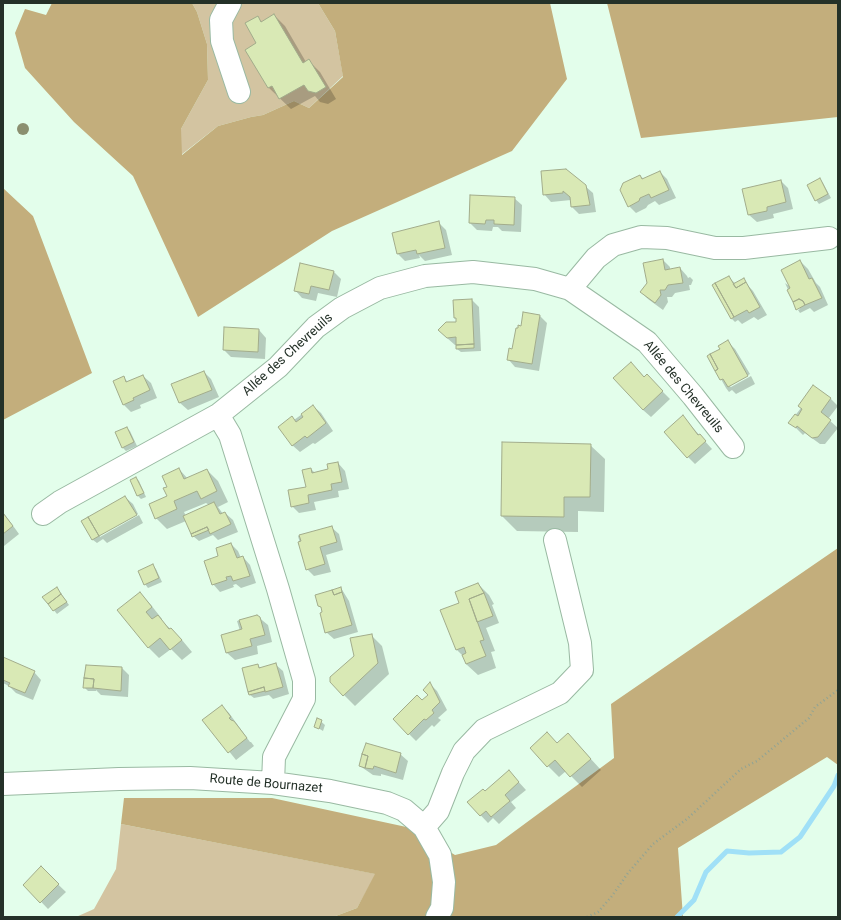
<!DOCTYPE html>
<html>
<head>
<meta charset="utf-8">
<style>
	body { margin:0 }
	#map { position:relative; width:841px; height:920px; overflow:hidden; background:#e3feeb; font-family:Roboto,sans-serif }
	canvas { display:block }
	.frame { position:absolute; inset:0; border:4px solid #243128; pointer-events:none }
</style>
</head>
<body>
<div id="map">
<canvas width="841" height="920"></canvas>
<div class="frame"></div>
</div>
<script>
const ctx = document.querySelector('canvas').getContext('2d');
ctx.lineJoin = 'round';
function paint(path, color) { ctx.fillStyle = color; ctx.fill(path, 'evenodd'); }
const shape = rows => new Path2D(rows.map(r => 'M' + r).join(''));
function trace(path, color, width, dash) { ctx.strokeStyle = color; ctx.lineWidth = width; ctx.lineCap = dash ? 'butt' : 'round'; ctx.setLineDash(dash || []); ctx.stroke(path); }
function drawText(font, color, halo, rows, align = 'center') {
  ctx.font = font + ' Roboto,sans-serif'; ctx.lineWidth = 3.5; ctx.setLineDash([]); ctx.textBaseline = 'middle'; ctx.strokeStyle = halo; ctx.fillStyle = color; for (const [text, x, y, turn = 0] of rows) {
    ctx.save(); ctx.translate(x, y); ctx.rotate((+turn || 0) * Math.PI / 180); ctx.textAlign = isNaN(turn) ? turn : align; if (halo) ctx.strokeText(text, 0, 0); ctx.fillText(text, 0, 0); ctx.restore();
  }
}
paint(shape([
	[192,3,318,3,335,31,343,76,309,108,294,101,263,115,251,117,218,126,181,155,181,129,208,80,207,44,197,12],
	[121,824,376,874,357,908,333,917,76,917,94,909,116,869]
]), '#d3c4a1');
paint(shape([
	[52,3,192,3,197,12,207,44,208,80,181,129,182,155,218,126,251,117,263,115,294,101,309,108,343,77,335,31,318,3,550,3,567,79,512,151,332,231,198,317,133,176,74,122,25,68,15,33,25,9,46,15],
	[607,3,838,3,838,117,641,138],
	[3,188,33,216,92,373,3,420],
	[838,548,838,765,827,757,678,848,683,917,333,917,357,908,375,874,121,824,124,798,272,798,411,828,455,855,496,845,614,758,611,704]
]), '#c3ae7c');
paint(shape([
	[274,15,285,26,306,62,309,61,320,72,336,99,328,104,320,102,315,96,291,109,269,88,246,50,257,43,258,18,262,22],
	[660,172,667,179,676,198,659,205,655,201,648,205,646,208,636,213,629,206,640,176,644,179],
	[820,179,823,183,831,198,819,204,816,200],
	[781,181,788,188,793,209,773,214,774,218,757,222,749,215],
	[585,186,593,193,596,212,579,214,572,207,571,200,551,202,544,194],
	[514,198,522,205,521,232,502,231,498,227,493,227,492,231,477,230,470,223],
	[439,223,446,230,452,255,425,261,419,255,420,258,405,261,398,254],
	[663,260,670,267,670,270,680,268,687,276,688,278,690,277,693,280,691,285,689,285,690,290,675,293,672,297,667,297,668,302,663,310,648,299,641,292],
	[800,261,808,269,816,283,820,287,828,305,814,312,810,308,800,313,798,310,800,309,799,307,797,309,785,283,789,286],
	[333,271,341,279,337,297,318,293,316,301,302,298,295,290],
	[728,277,736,284,743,280,753,291,767,315,758,320,754,317,742,324,738,320,735,322,731,318],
	[472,300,479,307,481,351,461,352,457,349,457,345,455,345,447,338,457,322,457,320,455,317],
	[524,313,540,316,547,323,539,371,515,367,508,359,513,350,522,327],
	[225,328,259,330,266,338,265,359,231,357,224,350],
	[728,342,735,349,750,374,729,386,731,387,751,376,755,384,736,394,732,390,729,392,726,388,708,356,721,349],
	[638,370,645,378,654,383,670,399,651,417,643,410],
	[204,372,211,379,219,397,188,410,180,403,173,385],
	[143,376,151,383,157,398,140,405,141,408,131,412,124,405,114,382,124,378,128,382],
	[814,386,831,399,838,406,828,419,838,428,825,444,820,444,805,433,803,435,790,422,801,408],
	[313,406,321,413,333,431,315,444,313,443,300,452,292,445,294,420],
	[683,417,712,449,695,464,688,457],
	[127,428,130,431,137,446,126,451,123,448],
	[590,445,605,459,604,512,578,511,578,532,517,531,502,516],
	[338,463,345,471,349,489,338,491,339,497,314,502,316,510,299,513,292,506,307,487,311,469,315,473,329,470],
	[179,469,188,479,207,470,218,481,228,502,218,507,223,514,225,513,233,520,238,532,218,540,213,535,199,541,193,536,186,521,167,529,156,518,168,496,168,487],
	[206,503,209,505,186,516,184,512],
	[136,478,139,481,146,497,141,499,138,496,131,480],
	[125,497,133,504,138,514,100,534,100,537,139,515,143,523,107,543,103,539,97,543,93,540,83,521],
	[3,512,19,534,4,546,3,546],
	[331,527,339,534,343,550,326,555,331,572,314,576,307,569,298,536],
	[231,544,238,551,241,558,243,557,250,565,256,583,241,588,236,584,233,585,234,587,220,592,213,584],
	[152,565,156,569,162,582,148,588,145,584],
	[478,584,489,595,494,604,492,605,499,623,486,628,495,651,491,652,496,668,478,675,466,664,464,657,457,650,441,610,460,603],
	[341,588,349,601,358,632,334,639,326,632,324,613,322,609,319,605],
	[60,592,69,605,57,614,44,598],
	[140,593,151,605,162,619,161,620,182,640,192,652,182,660,171,649,159,658,148,647],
	[257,616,268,625,272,642,257,646,258,654,235,660,227,653,240,631,237,621],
	[371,635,382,646,389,674,355,706,344,695,355,656],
	[3,659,34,672,41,680,33,700,16,693,9,686,3,683],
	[275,664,283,671,289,694,273,699,269,695,254,698,250,695,257,665,261,668],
	[87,666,122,668,129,675,128,697,101,695,96,690,96,691,88,691,84,687],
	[430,684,437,691,447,710,438,718,441,720,434,727,432,725,416,741,394,719,422,701,429,695],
	[221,706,229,713,250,742,251,742,254,746,236,760,204,720],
	[318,719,325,725,323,731,315,726],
	[557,744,579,746,601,770,582,787,566,771,559,777,548,766],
	[400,754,408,761,403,780,381,774,381,776,373,775,360,766],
	[516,779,526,790,511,802,516,808,499,824,493,818,488,823,469,803,485,792],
	[41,868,66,892,48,909,25,885]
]), '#0003');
trace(shape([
	[677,917,694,900,706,872,727,851,749,853,781,852,800,837,834,786,838,775]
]), '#a0e0f7', 5);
const building = shape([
	[274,14,303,63,309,59,326,87,316,93,308,91,304,85,279,99,272,86,268,88,245,50,256,43,245,23,258,16,261,22,274,14],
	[566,169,586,185,590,205,571,207,570,197,563,191,563,193,543,195,541,171,566,169],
	[660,171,669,190,651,198,649,194,640,198,639,201,628,207,620,190,623,183,640,175,642,179,660,171],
	[820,178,828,194,815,201,807,185,820,178],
	[781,180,786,202,767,207,767,211,748,215,742,189,781,180],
	[470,195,515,197,514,225,494,224,494,220,486,220,485,224,469,223,470,195],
	[439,221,445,248,417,254,416,250,397,254,392,233,439,221],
	[663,259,665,270,680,267,683,283,668,285,665,290,660,290,661,295,655,303,640,292,647,283,643,263,663,259],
	[800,260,809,279,812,278,822,298,805,305,803,301,799,299,793,302,787,290,790,288,781,270,800,260],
	[300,263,334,271,329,290,311,286,309,294,294,291,300,263],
	[729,276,736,288,746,282,760,307,749,313,747,310,734,317,715,283,729,276],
	[744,278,746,282,736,288,733,284,744,278],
	[715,283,734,317,731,319,712,285,715,283],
	[472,299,474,344,456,345,456,337,447,338,438,330,446,322,456,322,456,318,454,318,453,300,472,299],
	[799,299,803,301,805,305,796,310,793,302,799,299],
	[523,312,540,315,532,364,507,360,509,348,512,349,516,328,518,328,518,325,521,326,523,312],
	[224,327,259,329,258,352,223,350,224,327],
	[728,340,748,376,728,387,723,379,720,380,715,371,718,369,710,354,720,349,718,346,728,340],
	[474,344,474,348,456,349,456,345,474,344],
	[710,354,718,369,715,371,707,356,710,354],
	[631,362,644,377,647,374,663,391,643,410,613,378,631,362],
	[204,371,212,390,179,403,171,384,204,371],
	[143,375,150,390,133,398,134,400,123,405,113,381,124,376,126,382,143,375],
	[813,385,831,398,821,412,831,420,818,437,812,438,797,426,796,428,788,423,795,414,798,416,802,409,798,406,813,385],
	[313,405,326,423,307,438,305,436,292,446,278,427,292,416,296,422,303,417,301,414,313,405],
	[683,415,698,435,700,434,706,441,687,458,664,432,683,415],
	[127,427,134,442,122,448,115,432,127,427],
	[502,442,591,444,590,497,564,497,564,517,501,516,502,442],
	[338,462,342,482,331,484,332,490,308,495,309,503,291,507,288,490,306,487,302,470,311,468,312,473,328,469,327,464,338,462],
	[179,468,184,479,207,469,217,491,201,499,197,491,174,501,177,509,155,519,149,504,167,496,163,488,167,487,162,476,179,468],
	[136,477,144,493,137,496,130,480,136,477],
	[125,496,137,515,99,536,88,517,125,496],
	[214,502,220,514,225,512,231,524,210,534,207,527,191,534,183,516,214,502],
	[3,513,13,526,3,534,3,513],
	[88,517,99,536,92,540,81,521,88,517],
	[332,526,337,542,320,547,325,564,306,570,298,542,301,541,299,535,332,526],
	[207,527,209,530,192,537,191,534,207,527],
	[231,543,237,558,243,556,250,576,233,581,231,576,226,577,227,580,212,585,204,561,218,556,216,548,231,543],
	[153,564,159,578,144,585,138,571,153,564],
	[478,583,484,593,469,599,484,640,480,641,486,656,466,664,462,655,466,653,464,647,456,650,440,610,459,603,455,592,478,583],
	[57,587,61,594,48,604,42,597,57,587],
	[341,587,342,592,334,595,332,590,341,587],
	[332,590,334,595,342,592,352,625,325,633,320,613,322,612,321,607,318,606,315,595,332,590],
	[140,592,152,607,146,612,152,619,158,615,169,629,171,628,182,640,170,650,160,638,148,648,117,610,140,592],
	[484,593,493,616,477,622,469,599,484,593],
	[61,594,67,602,53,611,48,604,61,594],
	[257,615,260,617,265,635,250,639,252,646,226,653,221,635,242,629,239,620,257,615],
	[372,634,378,663,343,696,330,682,330,677,354,656,350,638,372,634],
	[3,657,35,671,25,693,8,686,10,683,3,680,3,657],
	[276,663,283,687,265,692,264,687,248,692,242,668,258,664,259,668,276,663],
	[86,665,122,667,121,691,93,688,94,679,84,678,86,665],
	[84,678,94,679,93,688,83,688,84,678],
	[430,682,440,702,432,710,434,713,426,720,424,719,408,735,393,719,417,695,422,700,428,695,423,690,430,682],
	[264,687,265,691,249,695,248,692,264,687],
	[222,705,231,717,229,718,231,720,234,721,247,738,228,753,202,720,222,705],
	[317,718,322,720,319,729,314,727,317,718],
	[547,732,557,743,568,733,591,759,570,777,555,760,547,767,530,748,547,732],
	[366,743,401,753,396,773,374,766,373,769,365,768,368,756,362,754,366,743],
	[362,754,368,756,365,768,359,766,362,754],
	[509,770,519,782,505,795,510,801,491,817,486,811,480,816,467,802,483,789,485,791,509,770],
	[41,866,59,884,40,903,23,885,41,866]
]);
paint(building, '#d9e9b5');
trace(building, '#a2ac8b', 1);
const minor = shape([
	[230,3,221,20,222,41,239,92],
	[570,289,596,258,613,245,641,237,667,238,715,248,744,248,829,238],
	[43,514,60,502,218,415],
	[273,783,274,757,304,699,304,680,278,589,230,435,218,415,278,367,316,327,342,308,380,288,425,276,473,272,535,279,570,289,647,342,693,396,733,447],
	[3,784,119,779,190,778,273,783,330,791,387,803,404,810,424,827,440,855,444,882,442,908,437,917],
	[424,827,438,811,453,773,464,751,484,730,560,693,582,670,580,643,555,540]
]);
trace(minor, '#99b9a2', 24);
trace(shape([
	[587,917,598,912,612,896,628,873,653,844,687,819,741,769,757,761,809,718,815,707,838,690]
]), '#8fa395', 2.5, [1, 3]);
trace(minor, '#fff', 22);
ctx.fillStyle = '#8b8f6f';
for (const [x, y] of [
	[23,129]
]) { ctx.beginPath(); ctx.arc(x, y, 6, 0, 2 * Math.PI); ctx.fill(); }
drawText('13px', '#243128', '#fff', [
	["Allée des Chevreuils",288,355,-42],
	["Allée des Chevreuils",683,387,50],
	["Route de Bournazet",266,784,5]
]);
</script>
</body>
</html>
